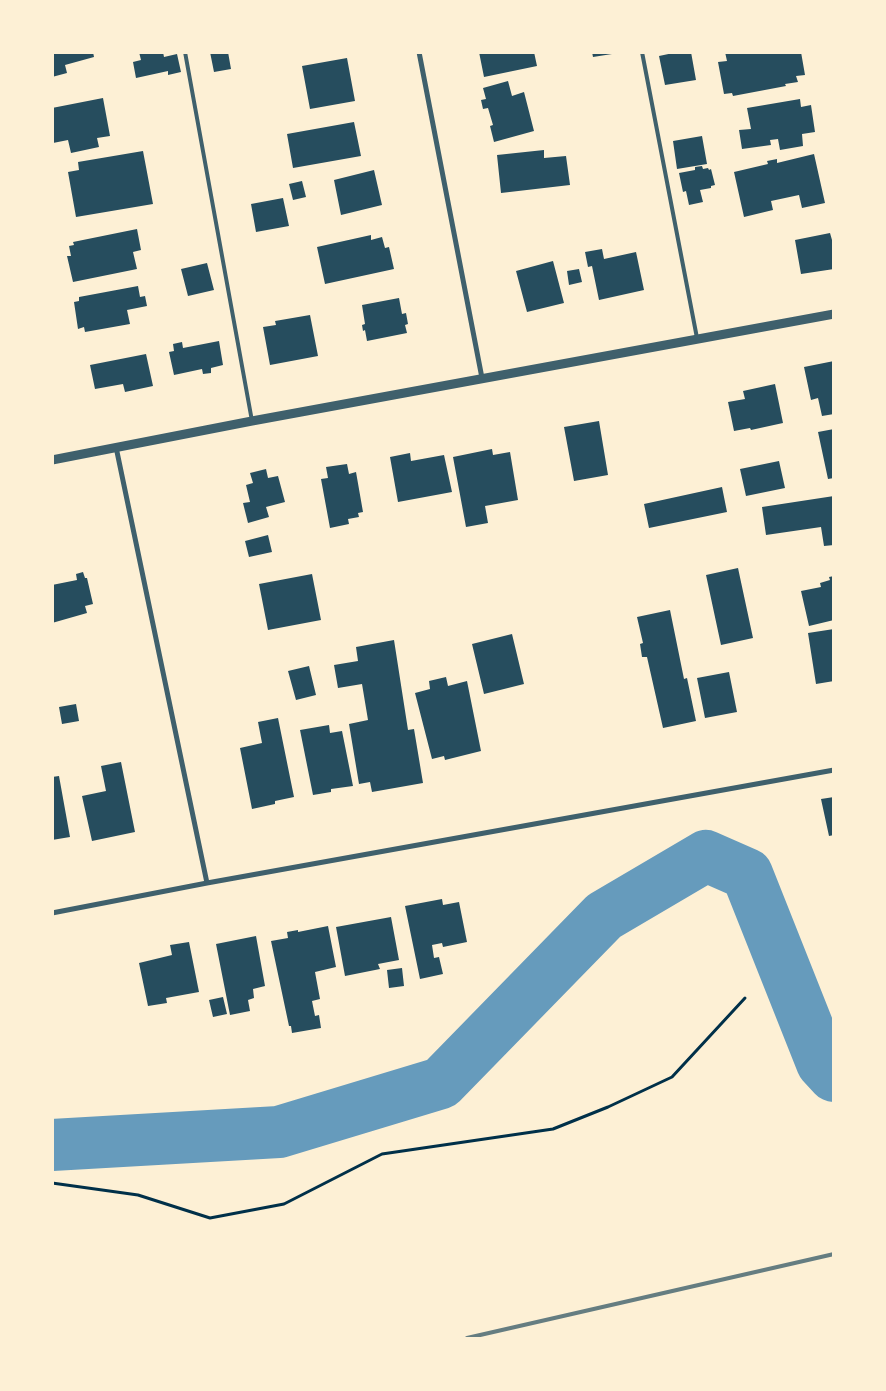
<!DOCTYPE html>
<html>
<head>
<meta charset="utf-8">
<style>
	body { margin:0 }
	#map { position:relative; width:886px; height:1391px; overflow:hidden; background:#fdf0d5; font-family:Ubuntu,sans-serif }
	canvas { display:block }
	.frame { position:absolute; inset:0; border:54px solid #fdf0d5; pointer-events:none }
</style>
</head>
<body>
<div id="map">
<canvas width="886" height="1391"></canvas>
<div class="frame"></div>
</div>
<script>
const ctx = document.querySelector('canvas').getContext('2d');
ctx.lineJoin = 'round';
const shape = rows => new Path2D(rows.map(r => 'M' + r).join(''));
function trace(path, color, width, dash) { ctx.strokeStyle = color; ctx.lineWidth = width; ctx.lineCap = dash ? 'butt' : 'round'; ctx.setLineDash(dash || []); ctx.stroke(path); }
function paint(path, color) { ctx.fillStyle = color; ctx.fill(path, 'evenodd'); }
trace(shape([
	[52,1145,279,1132,441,1083,604,916,706,856,747,874,822,1063,834,1076]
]), '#669bbc', 52);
paint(shape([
	[52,52,93,52,94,57,65,65,67,73,52,77],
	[139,52,163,52,164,57,177,54,181,72,168,75,168,71,136,78,133,62,141,60],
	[210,52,228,52,231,69,214,72],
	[479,52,534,52,537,66,484,77],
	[592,52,612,52,612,54,593,57],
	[678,52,691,52,696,80,665,85,659,56],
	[725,52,801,52,805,75,796,76,798,82,785,84,786,86,733,96,732,93,724,94,718,62,727,61],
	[347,58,355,101,310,109,302,66],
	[508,81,512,96,524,92,534,131,494,142,490,126,493,125,488,108,483,109,481,100,486,99,483,88],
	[103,98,110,136,97,138,99,147,71,153,68,140,53,143,52,108],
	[800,99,801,107,811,105,815,132,802,134,803,146,780,150,778,139,770,140,771,145,742,149,739,130,751,129,747,108],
	[354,122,361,156,293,168,287,134],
	[702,136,707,164,677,169,673,141],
	[544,150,544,158,566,156,570,185,501,193,497,155],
	[143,151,153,204,76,217,68,172,79,170,78,162],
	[814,154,825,203,802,208,799,195,771,201,773,210,744,217,734,172,768,164,767,161,777,159,777,163],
	[702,166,703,169,708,168,709,170,711,169,715,185,711,186,711,188,700,190,703,202,689,205,686,191,683,192,679,173,695,170,695,167],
	[374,170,382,205,341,215,334,180],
	[302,181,306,197,293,200,289,184],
	[283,198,289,226,256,232,251,204],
	[137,229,141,250,133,252,137,269,73,282,67,256,71,256,69,246,74,245,73,242],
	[830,233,834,247,834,269,801,274,795,240],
	[371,235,371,240,382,237,385,248,389,247,394,269,325,284,317,247],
	[602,249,604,259,636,252,644,290,599,300,592,266,588,267,585,252],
	[553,261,564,303,527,312,516,271],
	[207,263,214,290,188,296,181,269],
	[579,269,582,282,569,285,567,271],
	[138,286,140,297,145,296,147,306,127,310,130,324,85,332,84,327,78,329,74,302,79,301,79,297],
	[399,298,402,314,406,313,408,324,405,325,407,333,367,341,365,330,363,331,362,325,365,324,362,305],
	[310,315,318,356,270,365,263,327,276,325,275,321],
	[219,341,223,365,211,368,211,373,203,374,202,369,174,375,169,352,174,351,173,344,182,342,183,348],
	[146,354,153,386,125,392,123,384,95,389,90,365],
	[834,361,834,414,822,416,818,398,811,400,804,367],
	[775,384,783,423,751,430,750,428,734,431,728,402,745,399,743,391],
	[599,421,608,475,574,481,564,427],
	[834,429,834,478,828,479,818,432],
	[492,449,493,455,510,452,518,500,485,506,488,523,466,527,453,457],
	[410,453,411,461,444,455,452,492,398,502,390,457],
	[779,461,785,488,746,496,740,469],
	[347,464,349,474,356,472,363,512,358,513,359,517,348,519,349,524,330,528,321,479,328,478,326,467],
	[266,469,268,478,278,476,285,502,266,507,269,517,248,523,243,503,250,502,246,485,253,483,250,473],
	[722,487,727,512,649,528,644,504],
	[834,496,834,545,824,546,821,527,766,535,762,507],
	[268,535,272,552,249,557,245,541],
	[738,568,753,638,721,645,706,575],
	[83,572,85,578,87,578,93,604,85,606,87,613,52,623,52,585,77,580,76,574],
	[312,574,321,620,268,630,259,584],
	[834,576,834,620,809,626,801,591,821,587,820,583,830,580,829,577],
	[670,610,684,679,687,678,696,721,663,728,647,657,642,657,640,644,643,643,637,617],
	[834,629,834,681,816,684,808,633],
	[512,634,524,684,484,694,472,644],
	[394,640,408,730,414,729,423,783,372,792,370,782,359,784,349,724,368,720,362,684,338,688,334,665,358,661,356,647],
	[309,666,316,695,296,700,288,671],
	[729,672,737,712,705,718,697,678],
	[446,677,448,686,467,681,481,751,445,760,444,756,432,759,415,693,430,689,429,681],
	[76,704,79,721,62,724,59,707],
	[278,718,294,797,275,801,275,804,252,809,240,748,262,743,258,722],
	[329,725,330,733,342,731,353,786,331,789,331,792,313,795,300,730],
	[121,762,135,832,92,841,82,796,106,791,101,766],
	[59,776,70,837,52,840,52,777],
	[834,797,834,835,829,836,821,799],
	[442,899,443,905,459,902,467,942,443,947,442,943,432,945,434,958,439,957,443,974,420,979,405,906],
	[391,917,399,960,378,964,380,969,345,976,336,927],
	[328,926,336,967,315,972,320,999,312,1001,315,1016,319,1015,321,1028,292,1033,291,1026,289,1026,271,941,288,938,287,932,298,930,298,932],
	[256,936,265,986,253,989,254,998,248,1000,250,1011,230,1015,216,944],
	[189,942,199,992,166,998,167,1003,148,1006,139,963,172,955,170,945],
	[402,968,404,986,389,988,387,970],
	[223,997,227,1014,213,1017,209,1000]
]), '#264d5e');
trace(shape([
	[52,1183,138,1195,210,1218,284,1204,382,1154,553,1129,608,1107,672,1077,745,998]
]), '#003049', 3);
trace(shape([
	[185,52,252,421],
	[642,52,697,338]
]), '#3f606c', 4);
trace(shape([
	[419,52,482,378],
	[116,447,207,883],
	[52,913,207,883,834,770]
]), '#3f606c', 5);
trace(shape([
	[52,460,252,421,834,314]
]), '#3f606c', 9);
trace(shape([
	[467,1338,834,1254]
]), '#657d81', 4);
</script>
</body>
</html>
